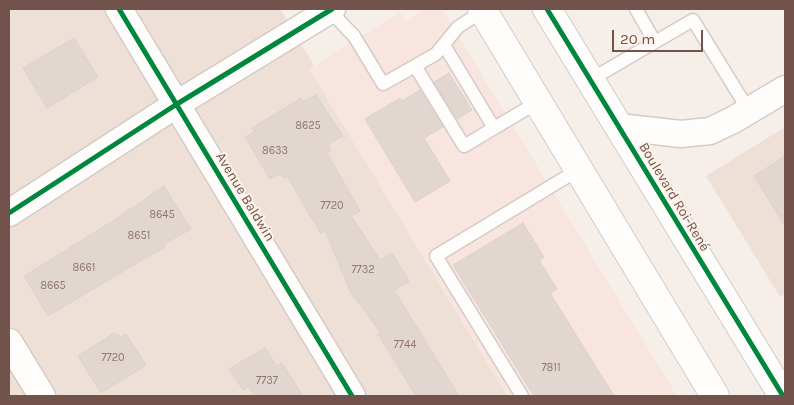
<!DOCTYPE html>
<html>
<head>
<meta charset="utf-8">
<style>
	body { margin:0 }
	#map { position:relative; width:794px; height:405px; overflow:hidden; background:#f6efe9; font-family:Karla,sans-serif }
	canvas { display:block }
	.frame { position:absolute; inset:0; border:10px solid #72534b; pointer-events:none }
	.scale { position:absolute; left:612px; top:30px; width:91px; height:22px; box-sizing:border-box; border:2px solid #72534b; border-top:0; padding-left:6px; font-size:15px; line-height:18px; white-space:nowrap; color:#72534b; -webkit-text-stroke:4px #fef3ea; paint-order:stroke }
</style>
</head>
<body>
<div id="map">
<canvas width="794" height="405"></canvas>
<div class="frame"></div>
<div class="scale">20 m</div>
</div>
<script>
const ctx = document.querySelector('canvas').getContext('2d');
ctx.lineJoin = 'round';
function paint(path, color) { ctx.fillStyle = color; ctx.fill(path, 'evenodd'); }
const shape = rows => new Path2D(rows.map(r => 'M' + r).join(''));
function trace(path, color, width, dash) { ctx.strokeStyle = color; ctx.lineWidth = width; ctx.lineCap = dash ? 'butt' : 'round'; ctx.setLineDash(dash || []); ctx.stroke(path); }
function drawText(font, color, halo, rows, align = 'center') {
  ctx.font = font + ' Karla,sans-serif'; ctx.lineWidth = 4; ctx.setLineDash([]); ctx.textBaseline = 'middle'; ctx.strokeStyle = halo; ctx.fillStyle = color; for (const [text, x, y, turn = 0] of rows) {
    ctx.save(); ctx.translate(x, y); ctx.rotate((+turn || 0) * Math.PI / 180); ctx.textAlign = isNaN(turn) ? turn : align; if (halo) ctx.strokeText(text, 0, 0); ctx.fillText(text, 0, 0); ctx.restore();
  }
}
paint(shape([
	[9,9,280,9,514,396,9,396],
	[785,127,785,294,780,297,706,176]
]), '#efe0d7');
paint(shape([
	[420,9,442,9,677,396,507,396,309,69,400,12,406,21,421,11]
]), '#f9e5e0');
const building = shape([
	[74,38,98,77,47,108,23,68,74,38],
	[449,73,472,110,457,119,434,82,449,73],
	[420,90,443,127,424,138,450,181,415,202,365,119,400,98,402,101,420,90],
	[316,95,343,136,328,144,331,150,327,153,360,211,351,216,380,260,392,253,409,281,394,290,459,396,416,396,378,334,381,333,351,293,325,231,321,234,287,176,284,178,279,174,270,179,245,137,254,132,252,128,301,98,303,102,316,95],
	[785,156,785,226,754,176,785,156],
	[164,186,191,229,164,244,166,246,48,316,24,276,113,221,164,186],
	[523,223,544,257,539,260,557,289,550,293,614,396,534,396,453,265,523,223],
	[114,333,115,336,118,334,121,337,126,334,146,365,101,393,78,356,114,333],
	[265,348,277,366,282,363,303,396,254,396,248,386,243,390,229,369,265,348]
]);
paint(building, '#e2d6d1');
trace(building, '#ded1cc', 1);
const service = shape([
	[328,9,354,36,383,84,436,54,458,27,483,11],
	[655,42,693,20,749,111],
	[444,45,494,128],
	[415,66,464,146,538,102],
	[590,80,655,42,636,9],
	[522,396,436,256,578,170]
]);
const minor = shape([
	[119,9,352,396],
	[619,127,681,134,710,131,733,120,785,89],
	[9,213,177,104,332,9],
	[9,342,42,396]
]);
const tertiary = shape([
	[482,9,715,396],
	[547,9,783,396]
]);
trace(service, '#d4cbc6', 15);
trace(minor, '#d4cbc6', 29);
trace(tertiary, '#d4cbc6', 30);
trace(service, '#fefdfc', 12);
trace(minor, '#fefdfc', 26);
trace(tertiary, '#fefdfc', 28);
trace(shape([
	[119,9,352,396],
	[547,9,783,396],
	[9,213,177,104,332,9]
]), '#00873e', 5);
drawText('11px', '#90766f', null, [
	["8625",308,126],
	["8633",275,151],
	["7720",332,206],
	["8645",162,215],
	["8651",139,236],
	["8661",84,268],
	["7732",363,270],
	["8665",53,286],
	["7744",405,345],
	["7720",113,358],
	["7811",551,368],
	["7737",267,381]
]);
drawText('14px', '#72534b', '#fef3ea', [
	["Avenue Baldwin",245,197,59],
	["Boulevard Roi-René",674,197,59]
]);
</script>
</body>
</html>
